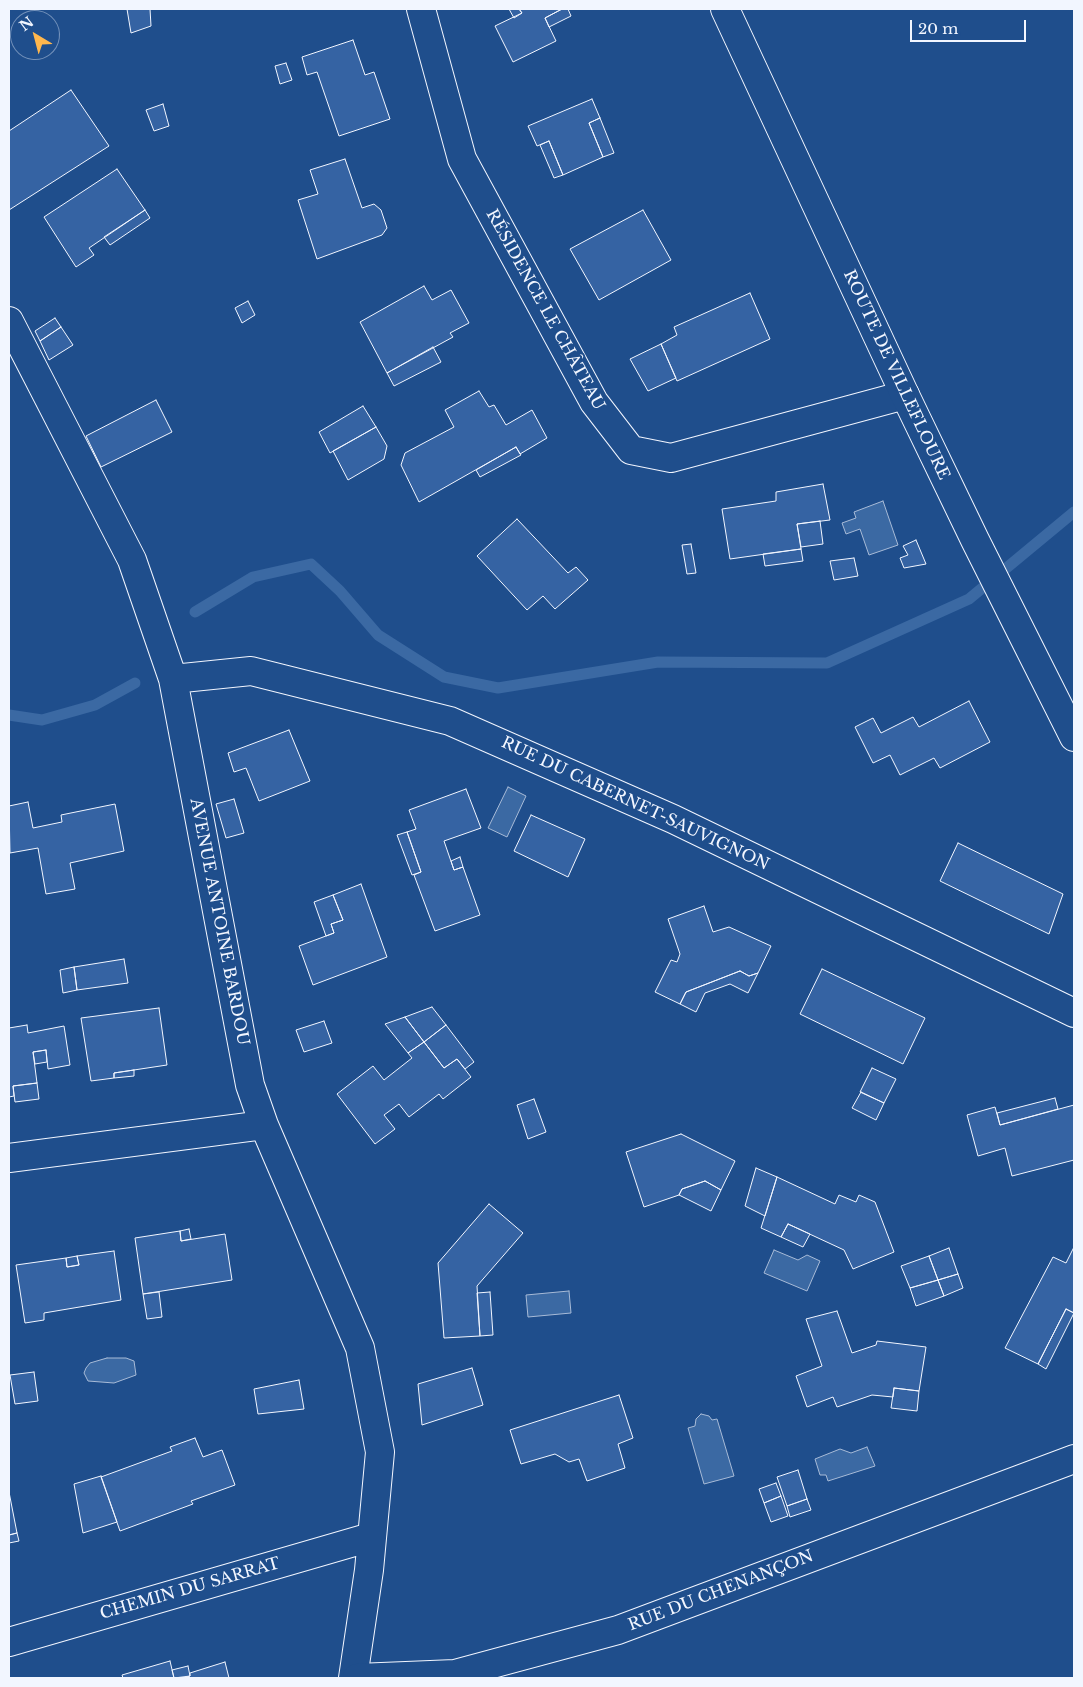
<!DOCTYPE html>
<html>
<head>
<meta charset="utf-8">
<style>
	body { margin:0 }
	#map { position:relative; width:1083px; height:1687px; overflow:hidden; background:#1f4e8c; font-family:"Libre Baskerville",serif }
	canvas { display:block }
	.frame { position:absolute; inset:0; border:10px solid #f2f6ff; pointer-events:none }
	.north { position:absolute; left:10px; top:10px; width:50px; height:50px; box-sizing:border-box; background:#1f4e8c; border:1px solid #7391ba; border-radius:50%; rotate:323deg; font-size:14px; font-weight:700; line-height:20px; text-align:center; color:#f2f6ff }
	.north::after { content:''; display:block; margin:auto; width:18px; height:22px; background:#ffb74d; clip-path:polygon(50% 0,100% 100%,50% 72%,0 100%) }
	.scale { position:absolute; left:910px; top:20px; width:116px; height:22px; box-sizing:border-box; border:2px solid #f2f6ff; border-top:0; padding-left:6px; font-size:15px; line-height:18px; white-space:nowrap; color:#f2f6ff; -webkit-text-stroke:4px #1f4e8c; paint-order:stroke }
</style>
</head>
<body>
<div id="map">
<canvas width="1083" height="1687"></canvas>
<div class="frame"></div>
<div class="north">N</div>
<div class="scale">20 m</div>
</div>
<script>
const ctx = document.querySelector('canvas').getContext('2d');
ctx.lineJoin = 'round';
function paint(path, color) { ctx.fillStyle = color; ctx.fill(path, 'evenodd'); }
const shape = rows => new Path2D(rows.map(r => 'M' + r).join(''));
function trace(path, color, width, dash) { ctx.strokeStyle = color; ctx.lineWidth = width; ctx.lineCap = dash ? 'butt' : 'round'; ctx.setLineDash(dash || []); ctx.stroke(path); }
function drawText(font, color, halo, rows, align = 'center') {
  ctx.font = font + ' "Libre Baskerville",serif'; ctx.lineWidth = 4; ctx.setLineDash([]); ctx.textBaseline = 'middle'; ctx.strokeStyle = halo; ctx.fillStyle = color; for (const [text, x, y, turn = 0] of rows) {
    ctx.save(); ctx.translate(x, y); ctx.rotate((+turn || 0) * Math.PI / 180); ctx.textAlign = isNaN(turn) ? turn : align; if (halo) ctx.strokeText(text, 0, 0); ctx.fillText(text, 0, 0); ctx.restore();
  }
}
const water = shape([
	[883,501,898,545,869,555,860,529,846,534,842,523,856,518,854,512,883,501],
	[508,787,526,796,507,837,488,828,508,787],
	[774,1250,798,1260,807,1255,820,1261,807,1291,764,1273,774,1250],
	[569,1291,571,1313,528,1317,526,1295,569,1291],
	[107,1358,126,1358,134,1361,136,1375,114,1383,88,1381,84,1373,86,1368,90,1363,107,1358],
	[701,1414,709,1416,712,1420,717,1419,734,1476,704,1484,688,1428,695,1426,696,1419,701,1414],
	[867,1447,875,1466,828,1481,826,1475,820,1475,815,1459,840,1449,851,1453,867,1447]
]);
paint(water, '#3b69a3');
trace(water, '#a8bbd7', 1);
trace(shape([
	[195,612,253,577,311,564,340,591,378,635,444,677,498,688,658,662,827,663,969,599,1074,512],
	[9,715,42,720,95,705,135,683]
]), '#3b69a3', 11);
const building = shape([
	[127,9,150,9,151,26,131,33,127,9],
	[509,9,519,9,522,13,514,18,509,9],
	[519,9,562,9,545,18,556,41,513,62,495,26,522,13,519,9],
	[562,9,568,9,571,16,549,27,545,18,562,9],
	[353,40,365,75,374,72,390,119,339,136,317,72,307,75,302,57,353,40],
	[286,63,292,80,280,84,275,66,286,63],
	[71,90,109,146,9,210,9,131,71,90],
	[592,99,600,118,589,123,603,157,563,175,549,141,537,146,528,126,592,99],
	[163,104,169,126,154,131,146,110,163,104],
	[600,118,614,153,603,157,589,123,600,118],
	[549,141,563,175,554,178,540,145,549,141],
	[345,159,362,208,374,204,381,210,387,228,382,235,317,259,298,200,318,194,310,170,345,159],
	[117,169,145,210,89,248,94,255,76,267,44,217,117,169],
	[145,210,150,218,110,245,104,237,145,210],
	[643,210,671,260,599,300,570,249,643,210],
	[424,286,432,300,451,290,469,323,450,333,453,337,387,373,360,322,424,286],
	[750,293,770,339,677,381,661,344,677,335,674,327,750,293],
	[248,301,255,315,242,323,235,308,248,301],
	[55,318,61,327,40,341,35,331,55,318],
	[61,327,73,345,49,360,40,341,61,327],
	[661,344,676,378,648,391,630,359,661,344],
	[433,347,441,362,394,386,387,373,433,347],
	[479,391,489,407,494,405,506,425,532,410,547,438,520,454,516,447,419,502,401,465,405,453,454,427,445,410,479,391],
	[156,400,172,432,101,467,86,436,156,400],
	[363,406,376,427,330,453,319,432,363,406],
	[376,427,387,446,384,459,348,480,333,451,376,427],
	[516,447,521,455,480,477,476,470,516,447],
	[823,484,830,520,797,524,801,549,730,559,722,509,776,501,776,492,823,484],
	[517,519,568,573,576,567,588,580,555,609,543,596,527,610,477,556,517,519],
	[820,521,823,544,801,547,797,524,820,521],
	[916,540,926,564,904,568,900,558,908,555,903,546,916,540],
	[691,544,696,573,687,574,682,545,691,544],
	[801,549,803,561,765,566,763,554,801,549],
	[854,558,858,576,834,580,830,561,854,558],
	[969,701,990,742,940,768,934,758,900,775,890,755,873,763,855,727,873,718,881,733,913,717,919,727,969,701],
	[289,730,310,781,259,801,246,768,234,772,228,753,289,730],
	[466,789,481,828,444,841,454,870,463,867,480,915,435,931,414,875,421,872,407,832,416,829,409,810,466,789],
	[234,799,244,833,226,838,216,804,234,799],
	[28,802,33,828,62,822,61,815,115,804,124,851,70,863,75,889,46,894,38,848,10,853,9,806,28,802],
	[531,815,585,839,568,877,514,851,531,815],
	[407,832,421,872,412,875,397,835,407,832],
	[958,843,1063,894,1049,934,940,881,958,843],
	[460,857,463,867,454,870,451,861,460,857],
	[361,884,387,957,313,985,299,946,334,933,331,924,343,920,333,895,361,884],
	[333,895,343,920,331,924,334,933,326,936,314,902,333,895],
	[704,906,713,932,729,927,771,946,758,973,749,976,740,971,686,992,680,1004,655,992,671,960,677,962,680,954,668,919,704,906],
	[124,959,128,983,77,990,74,967,124,959],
	[74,967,77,990,63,993,60,970,74,967],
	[822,969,925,1018,903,1064,800,1014,822,969],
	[740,971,749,976,758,973,748,993,730,984,705,993,696,1012,680,1004,686,992,740,971],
	[432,1007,446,1025,424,1042,405,1017,432,1007],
	[159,1008,167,1065,114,1073,114,1078,91,1081,81,1018,159,1008],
	[405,1017,424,1042,408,1053,385,1024,405,1017],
	[324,1021,332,1043,304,1052,296,1030,324,1021],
	[27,1025,28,1033,64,1026,70,1065,48,1069,46,1050,33,1052,37,1083,13,1086,14,1096,9,1097,9,1028,27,1025],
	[446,1025,474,1062,465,1069,457,1059,444,1068,424,1042,446,1025],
	[424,1042,444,1068,457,1059,471,1077,443,1099,439,1094,409,1117,399,1104,384,1115,395,1129,375,1144,337,1094,373,1066,384,1080,412,1058,408,1053,424,1042],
	[46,1050,47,1062,35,1064,33,1052,46,1050],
	[872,1068,896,1079,884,1103,860,1092,872,1068],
	[134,1070,134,1076,114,1078,114,1073,134,1070],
	[37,1083,39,1099,15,1102,13,1086,37,1083],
	[861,1092,884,1103,876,1120,852,1108,861,1092],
	[1055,1098,1058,1109,1000,1125,997,1113,1055,1098],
	[534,1099,546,1132,528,1139,517,1105,534,1099],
	[1074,1105,1074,1160,1012,1176,1005,1148,978,1156,967,1115,995,1107,1000,1125,1074,1105],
	[681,1134,735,1161,721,1190,705,1181,682,1189,679,1195,644,1207,626,1152,681,1134],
	[756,1168,777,1177,765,1216,745,1206,756,1168],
	[777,1177,835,1204,839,1195,856,1202,859,1195,875,1202,894,1252,853,1269,844,1250,788,1224,781,1237,761,1228,777,1177],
	[705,1181,721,1190,711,1211,679,1195,682,1189,705,1181],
	[489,1204,523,1233,477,1286,480,1336,444,1338,438,1263,489,1204],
	[788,1224,810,1234,803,1247,781,1237,788,1224],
	[189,1229,191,1239,181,1241,180,1231,189,1229],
	[180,1231,181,1241,225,1234,232,1280,143,1294,135,1238,180,1231],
	[1074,1247,1074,1313,1066,1309,1038,1364,1005,1348,1053,1257,1066,1263,1074,1247],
	[949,1248,958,1274,938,1280,929,1256,949,1248],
	[114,1251,121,1300,44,1313,44,1320,25,1323,16,1265,66,1258,67,1267,79,1265,77,1256,114,1251],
	[77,1256,79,1265,67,1267,66,1258,77,1256],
	[929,1256,938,1280,910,1288,901,1266,929,1256],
	[958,1274,963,1288,944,1296,938,1280,958,1274],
	[938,1280,944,1296,916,1306,910,1288,938,1280],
	[159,1292,162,1317,147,1319,143,1294,159,1292],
	[490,1292,493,1335,480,1336,477,1293,490,1292],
	[1066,1309,1074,1313,1046,1369,1038,1364,1066,1309],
	[837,1311,852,1353,876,1345,877,1341,926,1347,919,1391,894,1388,893,1397,872,1395,837,1407,833,1397,807,1407,796,1376,822,1366,806,1319,837,1311],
	[472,1368,483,1405,422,1425,418,1384,472,1368],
	[34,1372,38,1401,15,1404,10,1375,34,1372],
	[299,1380,304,1409,258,1414,254,1389,299,1380],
	[894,1388,919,1391,917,1411,891,1408,894,1388],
	[619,1395,633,1438,618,1444,625,1468,587,1481,579,1459,569,1462,555,1454,521,1464,510,1430,619,1395],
	[195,1438,203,1457,222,1450,235,1485,191,1501,193,1504,120,1531,101,1477,172,1451,170,1447,195,1438],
	[798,1470,807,1499,787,1506,777,1477,798,1470],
	[101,1476,117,1522,83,1533,74,1484,101,1476],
	[776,1483,781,1496,764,1503,759,1489,776,1483],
	[9,1492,17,1533,9,1535,9,1492],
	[781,1496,788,1516,771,1522,764,1503,781,1496],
	[807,1499,811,1510,790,1517,787,1506,807,1499],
	[17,1533,19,1541,9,1543,9,1535,17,1533],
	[170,1661,174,1678,123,1678,122,1675,170,1661],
	[225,1662,229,1678,183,1678,190,1676,190,1673,225,1662],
	[188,1666,190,1676,174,1678,172,1670,188,1666]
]);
paint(building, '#3563a3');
trace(building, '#f2f6ff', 1);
const minor = shape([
	[421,9,462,159,594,402,631,450,671,458,905,395],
	[9,321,132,560,173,679,250,1085,264,1125,360,1348,380,1452,369,1570,353,1678],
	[173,679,251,671,450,721,673,819,1074,1013],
	[9,1158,264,1125],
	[9,1642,371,1537]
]);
const tertiary = shape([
	[725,9,905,395,975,540,1074,737],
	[357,1678,455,1674,618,1630,1074,1459]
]);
trace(minor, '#f2f6ff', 30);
trace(tertiary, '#f2f6ff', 30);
trace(minor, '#1f4e8c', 28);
trace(tertiary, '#1f4e8c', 28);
drawText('16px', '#f2f6ff', '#1f4e8c', [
	["RÉSIDENCE LE CHÂTEAU",545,310,61],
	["ROUTE DE VILLEFLOURE",896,375,65],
	["RUE DU CABERNET-SAUVIGNON",635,804,25],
	["AVENUE ANTOINE BARDOU",219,922,79],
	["CHEMIN DU SARRAT",190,1589,-16],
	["RUE DU CHENANÇON",721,1591,-21]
]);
</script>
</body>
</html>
